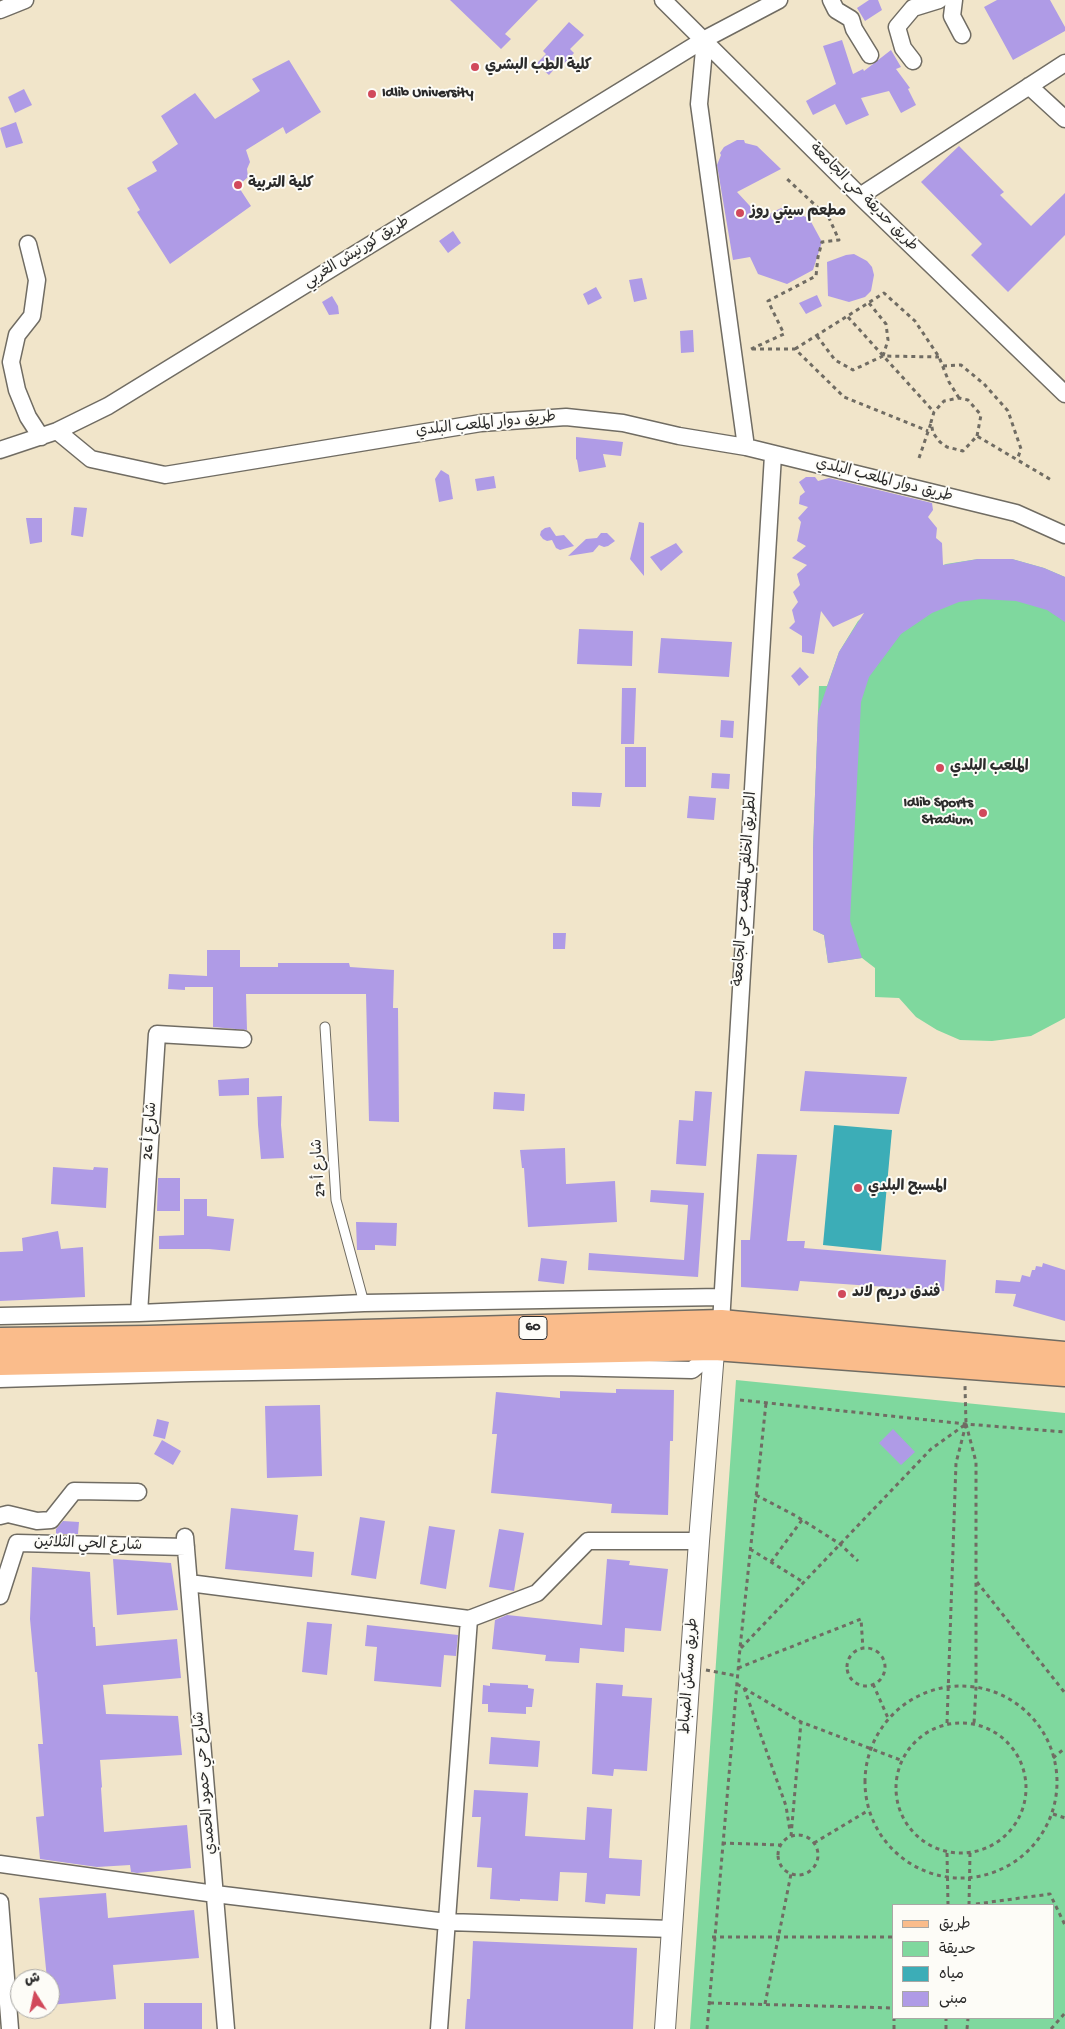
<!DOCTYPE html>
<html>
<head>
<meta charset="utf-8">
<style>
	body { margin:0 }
	#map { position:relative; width:1065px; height:2029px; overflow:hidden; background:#f1e5ca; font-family:"Gochi Hand","Playpen Sans Arabic",sans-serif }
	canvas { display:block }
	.legend { position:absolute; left:892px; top:1904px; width:162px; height:115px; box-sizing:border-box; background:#fdfcf7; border:1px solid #a9a8a5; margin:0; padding:6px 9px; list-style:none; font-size:15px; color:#2b2b2b }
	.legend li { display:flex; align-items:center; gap:10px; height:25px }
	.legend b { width:25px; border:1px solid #a9a8a5 }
	.north { position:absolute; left:10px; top:1969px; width:50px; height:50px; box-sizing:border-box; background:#fdfcf7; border:1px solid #a9a8a5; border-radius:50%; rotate:350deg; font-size:14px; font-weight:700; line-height:20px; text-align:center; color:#2b2b2b }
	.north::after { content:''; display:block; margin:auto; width:18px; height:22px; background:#d1495b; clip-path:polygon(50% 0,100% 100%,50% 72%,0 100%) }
</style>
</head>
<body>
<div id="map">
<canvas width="1065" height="2029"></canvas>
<ul class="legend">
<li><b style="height:6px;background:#fabc8b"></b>طريق</li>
<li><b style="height:14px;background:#7fd89e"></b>حديقة</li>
<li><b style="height:14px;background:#3cadb7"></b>مياه</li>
<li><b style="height:14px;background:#af9be6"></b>مبنى</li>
</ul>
<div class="north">ش</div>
</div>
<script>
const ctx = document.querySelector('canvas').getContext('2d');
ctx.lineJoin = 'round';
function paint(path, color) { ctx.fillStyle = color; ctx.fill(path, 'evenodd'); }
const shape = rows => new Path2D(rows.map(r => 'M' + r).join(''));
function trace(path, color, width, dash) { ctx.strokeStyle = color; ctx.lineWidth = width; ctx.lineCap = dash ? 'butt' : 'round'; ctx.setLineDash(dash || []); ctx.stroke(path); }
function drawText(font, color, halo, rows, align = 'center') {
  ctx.font = font + ' "Gochi Hand","Playpen Sans Arabic",sans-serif'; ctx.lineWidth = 4; ctx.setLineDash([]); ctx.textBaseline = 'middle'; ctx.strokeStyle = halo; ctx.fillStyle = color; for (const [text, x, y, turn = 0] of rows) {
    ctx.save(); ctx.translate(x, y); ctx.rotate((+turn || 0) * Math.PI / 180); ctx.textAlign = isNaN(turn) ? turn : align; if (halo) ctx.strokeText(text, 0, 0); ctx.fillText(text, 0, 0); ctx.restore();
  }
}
paint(shape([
	[978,559,1012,559,1044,568,1065,577,1065,1018,1031,1036,992,1041,960,1040,937,1030,916,1017,899,998,875,997,875,968,862,958,828,963,824,935,813,930,813,849,819,686,827,686,839,652,858,621,893,591,919,575,946,564],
	[736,1380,1065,1413,1065,2029,690,2029],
	[894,1905,1054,1905,1054,2018,894,2018]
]), '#7fd89e');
paint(shape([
	[834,1125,892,1130,881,1251,823,1245]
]), '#3cadb7');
paint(shape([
	[450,0,538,0,505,34,511,39,501,49],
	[869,0,878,0,882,10,865,21,857,8],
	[997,0,1050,0,1065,27,1065,31,1013,60,984,7],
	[569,22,584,35,570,49,574,53,561,67,558,65,549,75,536,64,546,54,543,51],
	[842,40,853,74,863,69,864,71,891,50,901,67,896,69,910,88,908,89,916,105,901,113,889,91,861,98,869,115,846,125,835,104,813,115,806,101,836,84,823,46],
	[289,60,321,112,286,134,283,127,246,150,250,162,247,169,248,177,238,186,251,206,170,264,137,212,140,210,127,188,157,171,152,162,178,144,161,116,195,93,215,119,260,91,252,79],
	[24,89,32,105,15,113,8,97],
	[16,122,23,143,6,148,0,128],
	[737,140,744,140,745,143,757,146,781,169,737,192,761,218,781,208,809,218,822,242,813,270,787,284,758,274,750,257,733,260,717,165,721,155,720,153,724,147],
	[959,146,1004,192,1000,195,1031,226,1065,193,1065,235,1008,292,971,255,982,244,921,182],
	[453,231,461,243,448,253,439,241],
	[854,254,867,261,872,267,874,275,871,291,865,297,849,302,828,296,827,262,846,255],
	[642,278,647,299,634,302,629,280],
	[596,287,602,298,588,305,583,294],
	[817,295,822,306,806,314,799,303],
	[332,296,338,306,339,314,329,315,322,302],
	[693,330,694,352,681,353,680,331],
	[576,437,623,442,621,456,603,454,606,467,579,472,577,460,576,459],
	[441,470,449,475,453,499,439,502,435,479],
	[494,476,496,488,477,491,475,479],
	[806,477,815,477,818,481,829,478,932,503,933,510,928,517,937,528,936,538,942,543,943,565,978,559,1012,559,1044,568,1065,577,1065,622,1047,610,1016,601,981,599,959,602,932,613,901,634,869,677,861,702,850,921,862,958,828,963,824,935,813,930,813,849,818,713,839,652,864,613,833,627,821,611,814,654,802,652,802,636,789,628,795,622,792,610,798,602,793,592,800,585,797,574,807,565,792,558,806,546,797,541,801,522,798,518,808,507,799,504,800,496,805,492,799,482],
	[74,507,87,508,83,537,71,535],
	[26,518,42,518,42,542,30,544],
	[639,522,644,523,644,576,630,559],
	[550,527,556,536,564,535,574,546,560,550,556,548,552,540,547,541,543,539,540,535,541,531,545,528],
	[601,533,607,533,615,541,608,546,604,547,599,545,593,552,568,556,586,539,597,538],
	[676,543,683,552,661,571,650,557],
	[579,629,633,631,632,666,577,664],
	[661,638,732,642,729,677,658,673],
	[800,667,809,677,799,686,791,676],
	[622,688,636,688,634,744,621,744],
	[721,720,734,721,733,738,720,737],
	[625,747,646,747,646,787,625,787],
	[712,773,730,774,729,789,711,788],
	[572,792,602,793,600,807,572,806],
	[689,796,716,798,714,820,687,818],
	[553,933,566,933,565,949,553,949],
	[207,950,240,950,240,967,278,967,278,963,349,963,350,967,394,970,393,1008,398,1008,399,1122,369,1121,366,994,246,994,247,1030,213,1027,213,987,185,987,185,990,168,989,169,974,207,976],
	[805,1071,907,1077,899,1114,800,1111],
	[249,1078,249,1095,219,1096,218,1080],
	[695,1091,712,1092,706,1166,676,1164,679,1120,693,1121],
	[494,1092,525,1094,524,1111,493,1109],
	[282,1096,281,1125,284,1158,261,1159,258,1125,257,1097],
	[565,1148,566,1184,615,1181,617,1222,528,1227,524,1168,522,1168,520,1150],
	[757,1154,797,1155,787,1241,805,1241,804,1248,946,1260,944,1291,800,1281,798,1291,741,1287,741,1240,750,1240],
	[53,1167,93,1170,94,1167,108,1168,106,1208,51,1204],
	[158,1178,180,1178,180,1211,157,1211],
	[651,1190,704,1193,698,1277,588,1270,589,1253,684,1260,688,1205,650,1202],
	[184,1199,207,1199,207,1216,234,1219,230,1251,209,1249,159,1249,159,1236,184,1235],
	[356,1222,397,1223,396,1246,375,1245,375,1250,357,1250],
	[58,1231,61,1249,83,1247,85,1297,0,1301,0,1252,23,1251,22,1238],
	[541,1258,567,1261,564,1284,538,1281],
	[1043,1263,1065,1270,1065,1321,1013,1306,1016,1294,995,1293,996,1280,1020,1282,1022,1275,1030,1277,1032,1270,1035,1270,1036,1266,1042,1267],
	[616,1389,674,1390,673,1441,670,1441,668,1515,611,1513,612,1504,491,1493,497,1434,492,1434,496,1392,560,1398,560,1391,616,1393],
	[320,1405,322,1476,267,1478,265,1406],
	[157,1419,169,1422,165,1439,153,1436],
	[893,1429,915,1452,901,1465,879,1443],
	[162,1440,181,1451,173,1465,154,1454],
	[231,1508,298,1515,294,1550,314,1552,312,1577,225,1569],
	[360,1517,385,1521,376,1579,351,1575],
	[63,1521,79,1522,78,1534,56,1534,56,1529],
	[429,1526,455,1530,446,1589,420,1584],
	[499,1529,524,1533,514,1591,489,1587],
	[113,1559,171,1563,178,1610,117,1615],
	[607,1559,630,1561,629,1565,668,1569,661,1631,625,1628,624,1652,580,1648,579,1663,545,1661,546,1655,492,1649,495,1620,507,1615,602,1625],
	[32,1567,90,1572,93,1627,95,1627,96,1646,177,1639,181,1678,103,1685,106,1714,178,1716,182,1755,100,1760,102,1787,101,1788,104,1832,187,1825,191,1868,137,1873,131,1872,130,1865,97,1867,40,1859,36,1817,44,1816,38,1744,43,1744,37,1672,35,1672,30,1619],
	[307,1622,332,1624,327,1675,302,1672],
	[367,1625,458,1635,456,1656,444,1655,441,1687,374,1681,377,1647,365,1646],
	[490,1683,528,1685,528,1688,534,1689,532,1707,526,1707,526,1714,488,1712,488,1704,482,1704,483,1685,490,1686],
	[596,1683,623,1685,622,1696,652,1698,647,1771,614,1769,613,1776,592,1774],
	[491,1737,540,1741,538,1767,489,1764],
	[474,1790,528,1793,525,1836,585,1840,587,1807,612,1809,609,1858,642,1860,640,1896,606,1894,605,1904,585,1902,587,1873,560,1872,558,1901,520,1899,520,1901,490,1899,492,1868,477,1867,481,1817,472,1817],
	[106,1893,108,1918,194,1910,199,1958,113,1965,116,1999,50,2005,50,1979,47,1979,39,1898],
	[473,1941,637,1948,633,2029,465,2029,467,1999,470,1999],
	[144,2003,202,2003,202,2029,144,2029]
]), '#af9be6');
const service = shape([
	[325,1027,336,1200,364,1303]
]);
const minor = shape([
	[663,0,860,196,1065,394],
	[831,0,836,10,851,19,854,29,870,55],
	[954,0,952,16,962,35],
	[0,10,25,0],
	[705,39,699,104,746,447],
	[913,61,903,48,897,27,913,8,939,0],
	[1029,86,1065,119],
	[860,196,1065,63],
	[28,244,37,280,32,316,17,335,11,362,17,390,28,417,41,437],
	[57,431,91,459,165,475,481,423,566,417,623,423,679,436,746,447,1016,513,1065,535],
	[0,450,57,431,108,406,705,39,779,0],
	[139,1313,157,1034,243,1039],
	[0,1316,139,1313,364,1303,721,1297],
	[721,1323,773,455],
	[0,1379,191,1373,561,1367,692,1370,714,1352],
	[0,1516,8,1514,37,1521,51,1520,74,1491,138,1492],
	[185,1537,226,2029],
	[189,1583,469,1619,537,1593,588,1541,699,1541],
	[0,1596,17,1543,186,1547],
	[0,1864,215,1894,447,1922,672,1929],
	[0,1902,10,2029],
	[439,2029,469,1619]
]);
const tertiary = shape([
	[665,2029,699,1541,714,1352,718,1333]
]);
const primary = shape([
	[0,1341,148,1339,721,1323,1065,1355],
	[0,1362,715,1347,1065,1373]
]);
trace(service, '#706c63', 11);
trace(minor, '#706c63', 19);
trace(tertiary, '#706c63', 22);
trace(primary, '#706c63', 29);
trace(shape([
	[869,303,886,324,888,340,883,356],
	[848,317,934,412],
	[817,336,835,360,853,370,883,356,939,357],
	[751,349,784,334,768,301,816,276,818,257,822,242,839,240,829,218,785,177],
	[752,349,795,349,844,397,928,431],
	[795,349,884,293,915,321,939,357,949,382,959,398],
	[943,366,961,365,984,384,1008,411,1021,449,1017,460],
	[977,436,981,415,968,400,959,398,944,401,934,412,931,422,933,433,940,442,947,447,963,451,977,436,1053,481],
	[919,458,931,423],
	[740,1400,966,1424,1065,1432],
	[966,1424,976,1462,976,1688,974,1724],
	[756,1495,796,1516,840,1544,858,1561],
	[750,1549,803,1582],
	[771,1562,802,1520],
	[977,1582,1065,1693],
	[741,1648,931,1449,966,1424,965,1386],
	'847 1667a19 19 0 1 1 38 0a19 19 0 1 1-38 0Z',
	[738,1668,861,1619,863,1649],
	[706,1670,738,1676],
	[737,1684,801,1722],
	[873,1684,888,1718],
	'865 1782a96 96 0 1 1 192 0a96 96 0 1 1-192 0Z',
	[744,1688,786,1806,790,1831],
	'896 1788a65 65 0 1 1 130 0a65 65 0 1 1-130 0Z',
	[947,1723,956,1463,966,1424],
	[1053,1758,1065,1748],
	[1053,1814,1065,1818],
	'778 1855a20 20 0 1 1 40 0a20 20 0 1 1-40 0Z',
	[791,1836,801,1722,903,1761],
	[722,1843,781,1845],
	[814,1843,869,1810],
	[947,1853,948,1905],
	[976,1904,1050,1894,1065,1925],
	[969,1905,970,1853],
	[712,1937,894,1937],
	[710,2003,894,2008],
	[765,2004,791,1874],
	[707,2029,740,1648,766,1403],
	[894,2029,894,2018],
	[946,2029,946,2018],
	[967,2029,968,2018],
	[1051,2029,1065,2013]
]), '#706c63', 3, [4, 4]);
trace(service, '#fff', 9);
trace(minor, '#fff', 16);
trace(tertiary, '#fff', 20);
trace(primary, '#fabc8b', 26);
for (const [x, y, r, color] of [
	[475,67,5,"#d1495b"],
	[372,94,5,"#d1495b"],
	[238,185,5,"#d1495b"],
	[740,213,5,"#d1495b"],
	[940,768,5,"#d1495b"],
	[983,813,5,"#d1495b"],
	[858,1188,5,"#d1495b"],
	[842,1294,5,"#d1495b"]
]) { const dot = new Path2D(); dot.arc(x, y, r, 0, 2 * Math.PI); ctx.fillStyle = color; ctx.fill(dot); trace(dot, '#fdfcf7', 2); }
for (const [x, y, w] of [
	[533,1328,28]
]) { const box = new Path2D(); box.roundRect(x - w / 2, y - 11.5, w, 23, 4); ctx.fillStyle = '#fdfcf7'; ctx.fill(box); trace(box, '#2b2b2b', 1); }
drawText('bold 14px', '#2b2b2b', null, [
	["60",533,1328]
]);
drawText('bold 15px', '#2b2b2b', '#fdfcf7', [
	["كلية الطب البشري",485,67],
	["Idlib University",382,94],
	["كلية التربية",248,185],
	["مطعم سيتي روز",750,213],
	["الملعب البلدي",950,768],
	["Idlib Sports",973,804,"right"],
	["Stadium",973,821,"right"],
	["المسبح البلدي",868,1188],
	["فندق دريم لاند",852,1294]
], 'left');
drawText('15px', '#2b2b2b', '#fdfcf7', [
	["طريق حديقة حي الجامعة",863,198,45],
	["طريق كورنيش الغربي",357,253,-32],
	["طريق دوار الملعب البلدي",486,425,-6],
	["طريق دوار الملعب البلدي",884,481,14],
	["الطريق الخلفي لملعب حي الجامعة",746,889,-86],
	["شارع أ 26",151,1131,-86],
	["شارع أ 27",320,1168,-94],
	["شارع الحي الثلاثين",88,1545,2],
	["طريق مسكن الضباط",690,1676,-86],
	["شارع حي حمود الحمدي",206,1783,-95]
]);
</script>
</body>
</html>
